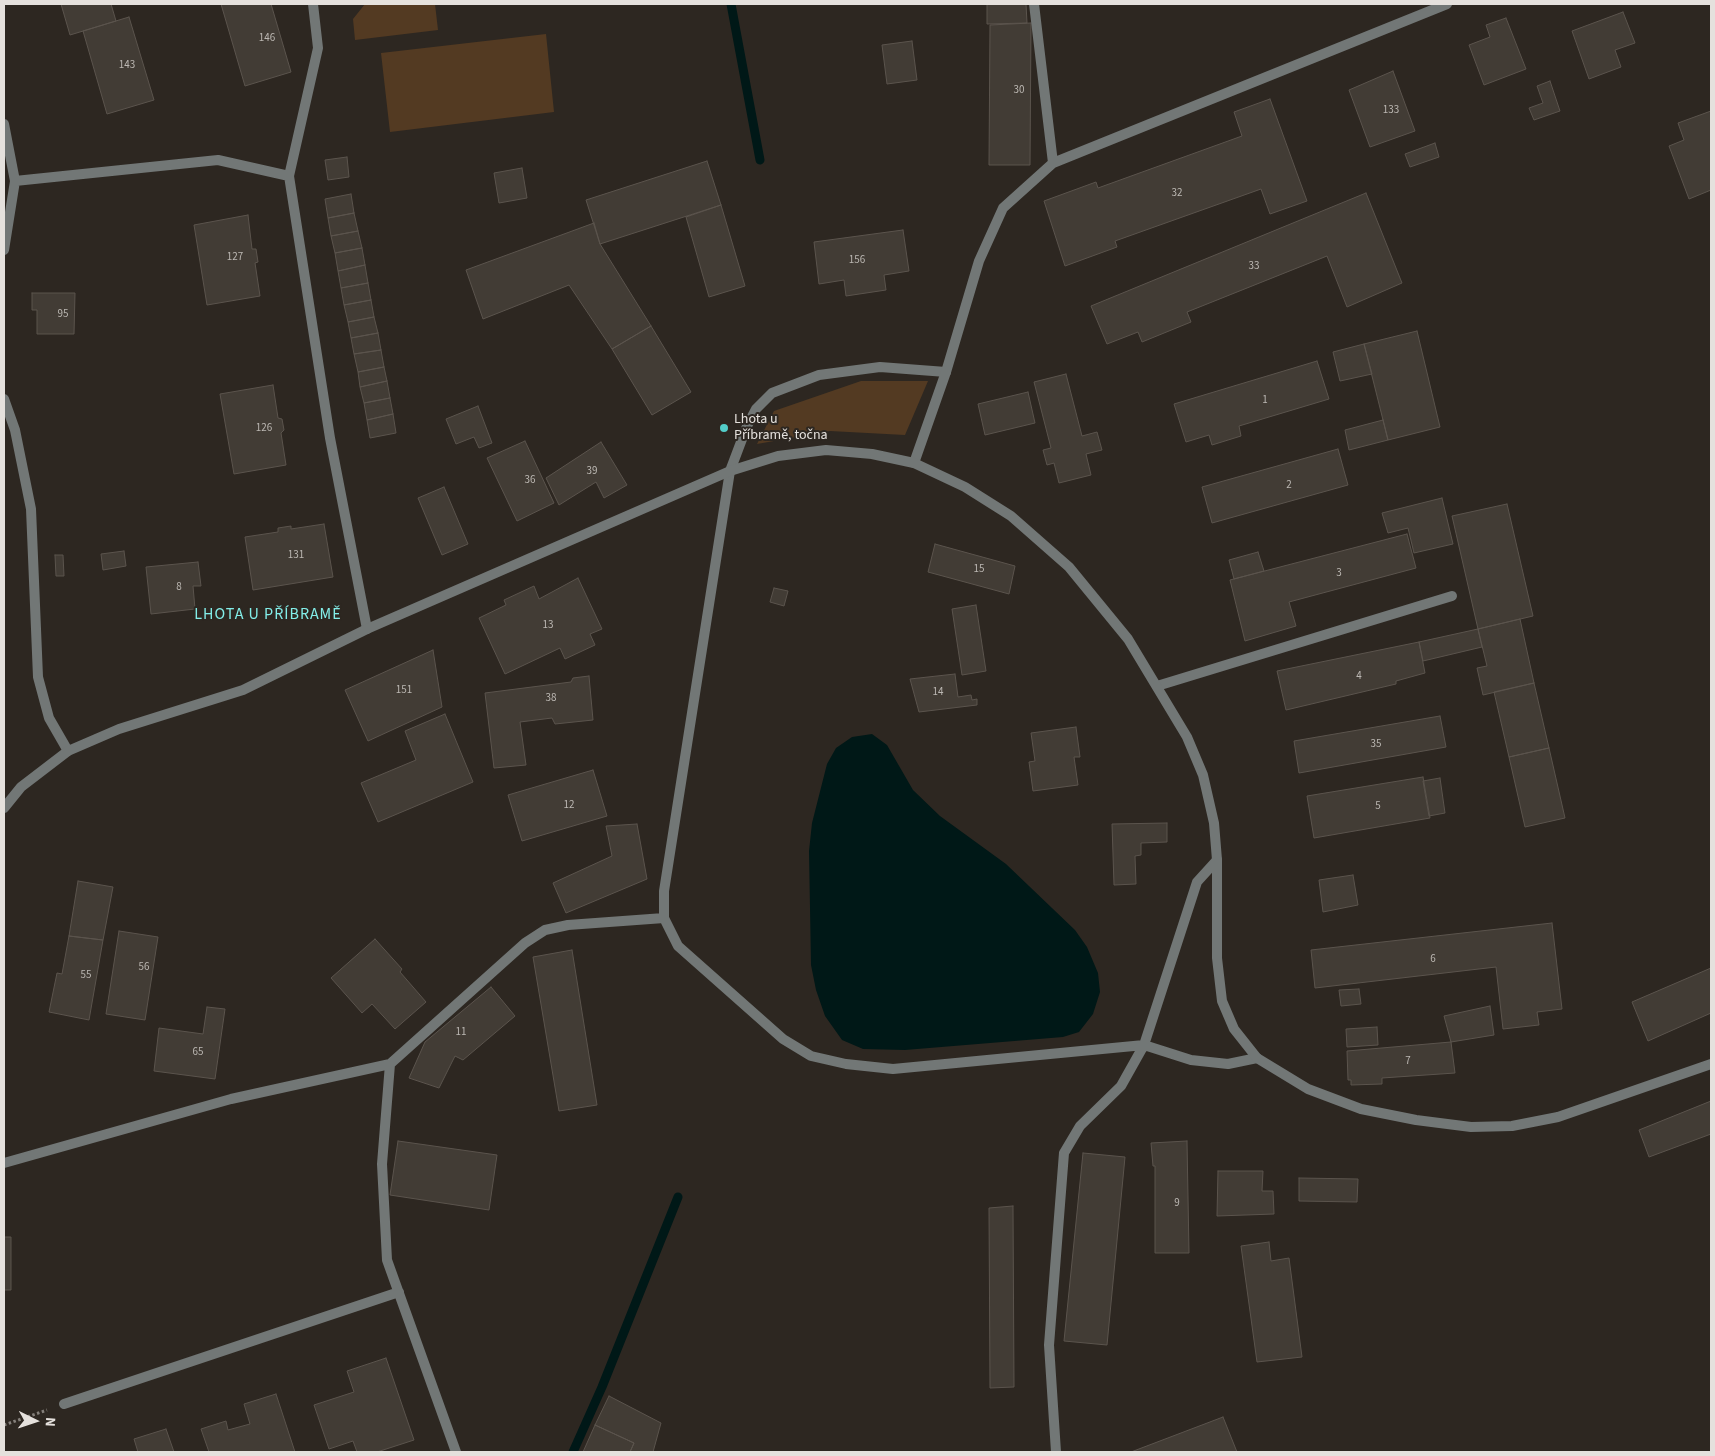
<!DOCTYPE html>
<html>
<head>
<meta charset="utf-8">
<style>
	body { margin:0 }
	#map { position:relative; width:1715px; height:1456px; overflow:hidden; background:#2d2721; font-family:"Source Sans 3",sans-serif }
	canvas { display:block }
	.frame { position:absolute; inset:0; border:5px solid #e5e1dd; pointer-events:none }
	.north { position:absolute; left:10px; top:1396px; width:50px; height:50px; -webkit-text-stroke:4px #2d2721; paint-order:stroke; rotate:94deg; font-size:14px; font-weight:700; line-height:20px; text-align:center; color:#e5e1dd }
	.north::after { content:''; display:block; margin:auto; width:18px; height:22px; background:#e5e1dd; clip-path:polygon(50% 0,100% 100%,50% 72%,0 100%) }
</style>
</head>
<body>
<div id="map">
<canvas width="1715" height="1456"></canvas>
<div class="frame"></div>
<div class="north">N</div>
</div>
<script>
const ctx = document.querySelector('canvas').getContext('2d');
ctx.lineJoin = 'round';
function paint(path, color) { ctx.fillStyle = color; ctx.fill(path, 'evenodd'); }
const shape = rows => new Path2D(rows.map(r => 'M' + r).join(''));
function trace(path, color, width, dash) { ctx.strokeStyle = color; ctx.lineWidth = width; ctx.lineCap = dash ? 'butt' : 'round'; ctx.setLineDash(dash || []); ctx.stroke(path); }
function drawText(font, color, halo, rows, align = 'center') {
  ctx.font = font + ' "Source Sans 3",sans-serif'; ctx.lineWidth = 4; ctx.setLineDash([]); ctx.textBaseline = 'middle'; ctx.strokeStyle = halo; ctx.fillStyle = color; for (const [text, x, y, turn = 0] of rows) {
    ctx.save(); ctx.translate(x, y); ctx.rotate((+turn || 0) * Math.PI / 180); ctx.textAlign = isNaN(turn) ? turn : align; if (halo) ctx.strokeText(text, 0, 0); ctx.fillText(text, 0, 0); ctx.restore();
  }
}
paint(shape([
	[365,4,435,4,438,30,355,40,353,19],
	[546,34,554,112,390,132,381,53],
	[861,381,928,381,905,435,830,431,757,444,774,411]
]), '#533a22');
paint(shape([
	[872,734,887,745,913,790,940,816,1006,864,1075,930,1087,947,1098,973,1100,992,1093,1014,1079,1032,1063,1037,905,1050,863,1049,842,1040,825,1016,816,990,811,965,809,851,812,823,827,764,836,748,852,737]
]), '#001817');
trace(shape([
	[731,4,760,160],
	[573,1452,602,1387,678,1197]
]), '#001817', 9);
const building = shape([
	[61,4,111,4,116,21,70,35,61,4],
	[221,4,271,4,291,72,245,86,221,4],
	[987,4,1026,4,1027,23,987,24,987,4],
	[1623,12,1635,43,1615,50,1621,67,1589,79,1572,31,1623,12],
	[129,17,154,100,107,114,83,31,129,17],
	[1506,18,1526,69,1484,85,1469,45,1490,37,1486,25,1506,18],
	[1031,23,1030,165,989,165,990,25,1031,23],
	[912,41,917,80,887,84,882,45,912,41],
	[1393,71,1415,131,1370,147,1349,90,1393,71],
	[1550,81,1560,111,1534,120,1529,108,1543,103,1537,86,1550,81],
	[1270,99,1307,201,1270,214,1261,189,1115,241,1117,247,1065,266,1044,201,1096,182,1098,188,1242,136,1234,112,1270,99],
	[1711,111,1711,190,1689,199,1669,146,1684,140,1678,123,1711,111],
	[1435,143,1439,157,1410,167,1405,154,1435,143],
	[347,157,349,177,328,180,325,160,347,157],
	[707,161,721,205,600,244,586,200,707,161],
	[522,168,527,198,499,203,494,173,522,168],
	[1366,193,1402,283,1347,307,1327,256,1187,312,1191,322,1142,342,1138,332,1107,344,1091,306,1366,193],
	[351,194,354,213,328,218,325,199,351,194],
	[721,205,745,286,709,297,686,217,721,205],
	[354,213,358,231,331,236,328,218,354,213],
	[248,215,252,249,256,249,258,262,255,263,260,296,207,305,194,225,248,215],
	[594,223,600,244,651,326,612,349,569,285,483,319,466,270,594,223],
	[903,230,909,271,884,275,886,290,846,296,844,280,819,284,814,242,903,230],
	[358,231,362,248,335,253,331,236,358,231],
	[362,248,365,265,338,271,335,253,362,248],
	[365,265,368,283,341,288,338,271,365,265],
	[368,283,371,300,344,305,341,288,368,283],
	[32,293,75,293,74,334,37,334,37,310,32,310,32,293],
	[371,300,374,317,348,322,344,305,371,300],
	[374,317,378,333,351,338,348,322,374,317],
	[651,326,691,392,652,415,612,349,651,326],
	[1417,331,1440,427,1388,440,1364,344,1417,331],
	[378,333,381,350,354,354,351,338,378,333],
	[1364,344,1372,374,1340,381,1333,352,1364,344],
	[381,350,384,367,358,372,354,354,381,350],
	[1317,361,1329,399,1239,426,1241,436,1212,445,1209,435,1186,442,1174,404,1317,361],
	[384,367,387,381,360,387,358,372,384,367],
	[1066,374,1082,436,1097,432,1102,450,1086,454,1091,475,1059,483,1054,463,1047,465,1043,450,1051,448,1034,382,1066,374],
	[387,381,390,398,364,403,360,387,387,381],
	[273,385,278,418,282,419,284,430,281,433,286,465,234,474,220,394,273,385],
	[1028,392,1035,423,985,435,978,404,1028,392],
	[390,398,393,414,367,420,364,403,390,398],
	[478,406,492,443,479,448,474,437,456,444,446,419,478,406],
	[393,414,396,433,370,438,367,420,393,414],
	[1383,420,1388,440,1349,450,1345,430,1383,420],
	[525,441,554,503,517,521,487,458,525,441],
	[601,442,627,485,604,498,596,482,559,505,546,478,601,442],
	[1338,449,1348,485,1212,523,1202,487,1338,449],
	[444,487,468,544,442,555,418,498,444,487],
	[1442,498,1453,544,1414,553,1408,528,1388,533,1382,513,1442,498],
	[1507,504,1533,616,1478,629,1452,516,1507,504],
	[324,524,333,577,253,590,245,537,278,532,278,528,291,526,291,529,324,524],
	[1407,534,1416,568,1289,602,1296,626,1245,641,1230,580,1407,534],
	[935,544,1015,566,1009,594,928,572,935,544],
	[124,551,126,566,103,570,101,554,124,551],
	[1258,552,1264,571,1234,579,1229,560,1258,552],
	[55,555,63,555,64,576,56,576,55,555],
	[198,562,201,586,193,586,195,609,151,614,146,567,198,562],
	[578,578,602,629,590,634,595,645,565,659,560,648,505,674,479,618,506,605,504,600,534,586,539,599,578,578],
	[774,588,788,591,784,606,770,602,774,588],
	[976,605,986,671,962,675,952,609,976,605],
	[1520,619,1534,683,1483,695,1477,668,1487,666,1478,629,1520,619],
	[1478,629,1482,647,1423,661,1419,642,1478,629],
	[1419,642,1425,673,1396,681,1396,684,1286,710,1277,671,1419,642],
	[433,650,442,707,368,741,345,690,433,650],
	[955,674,958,697,971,695,972,700,977,699,977,705,919,712,910,679,955,674],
	[589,676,593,720,555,724,552,718,520,722,526,765,494,768,485,693,571,682,573,678,589,676],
	[1534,683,1549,748,1509,757,1494,692,1534,683],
	[445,714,473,782,378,822,361,783,416,760,405,731,445,714],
	[1440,716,1446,747,1299,773,1294,741,1440,716],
	[1076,727,1080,757,1074,757,1078,785,1033,791,1029,762,1035,761,1031,733,1076,727],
	[1549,748,1565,818,1525,827,1509,757,1549,748],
	[593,770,607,816,522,841,508,795,593,770],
	[1423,777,1430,818,1314,838,1307,796,1423,777],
	[1440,778,1445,813,1429,816,1423,781,1440,778],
	[1167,823,1167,842,1141,843,1141,855,1135,856,1136,884,1114,885,1112,824,1167,823],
	[637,824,647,879,566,913,553,883,612,856,606,826,637,824],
	[1353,875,1358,905,1323,912,1319,880,1353,875],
	[78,881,113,887,103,940,69,936,78,881],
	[1552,923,1562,1009,1537,1012,1539,1025,1503,1029,1496,967,1315,988,1311,950,1552,923],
	[119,931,158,937,145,1020,106,1014,119,931],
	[69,936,103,940,89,1020,49,1012,57,973,62,974,69,936],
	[375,939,402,969,400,972,426,1002,395,1029,372,1004,362,1013,331,978,375,939],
	[572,950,597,1105,559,1111,533,957,572,950],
	[1711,968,1711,1013,1648,1041,1632,1002,1711,968],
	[491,987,515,1016,463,1060,455,1056,439,1088,409,1078,425,1042,491,987],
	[1359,989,1361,1004,1341,1006,1339,990,1359,989],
	[1490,1006,1494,1035,1451,1042,1444,1016,1490,1006],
	[207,1007,225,1009,215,1079,154,1071,159,1028,203,1034,207,1007],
	[1377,1027,1378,1045,1347,1047,1346,1029,1377,1027],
	[1451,1042,1455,1073,1382,1078,1382,1084,1351,1085,1351,1080,1348,1080,1347,1051,1451,1042],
	[1711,1101,1711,1134,1649,1157,1639,1130,1711,1101],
	[398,1141,497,1155,489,1210,390,1195,398,1141],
	[1187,1141,1189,1253,1155,1253,1155,1166,1153,1166,1151,1143,1187,1141],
	[1083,1153,1125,1157,1107,1345,1064,1341,1083,1153],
	[1218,1171,1263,1171,1262,1191,1273,1191,1274,1214,1217,1216,1218,1171],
	[1299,1178,1358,1179,1357,1202,1299,1201,1299,1178],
	[1013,1206,1014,1387,990,1388,989,1208,1013,1206],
	[4,1237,11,1237,11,1290,4,1290,4,1237],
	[1269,1242,1271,1261,1289,1258,1302,1357,1257,1362,1241,1246,1269,1242],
	[386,1358,414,1440,377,1452,357,1452,353,1441,329,1449,314,1405,354,1392,347,1371,386,1358],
	[276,1394,295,1452,209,1452,201,1429,226,1421,228,1430,250,1424,244,1404,276,1394],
	[609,1396,661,1423,653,1452,630,1452,634,1443,595,1425,609,1396],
	[1223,1417,1237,1452,1131,1452,1223,1417],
	[595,1425,634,1443,630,1452,583,1452,595,1425],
	[166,1429,174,1452,138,1452,134,1439,166,1429]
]);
paint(building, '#423c35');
trace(building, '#5b544d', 1);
trace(shape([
	[4,1425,47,1410]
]), '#847f7a', 3, [2.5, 2.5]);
trace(shape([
	[730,471,747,426,756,409,772,393,819,375,880,367,946,372],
	[1157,686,1452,596]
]), '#727776', 10);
trace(shape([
	[313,4,318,48,289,176,330,438,367,629],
	[1034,4,1053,163],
	[4,124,15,181,4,250],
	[15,181,218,160,289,176],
	[4,399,15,430,31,509,38,677,49,718,68,751],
	[914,463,946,372,979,261,1003,208,1053,163,1447,4],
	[730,471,664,891,664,918,678,946,783,1039,811,1056,846,1064,893,1069,1144,1045,1191,1060,1228,1064,1257,1058],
	[390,1064,382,1164,387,1260,456,1452],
	[4,1163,231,1099,390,1064,525,943,545,930,568,925,664,918],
	[64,1404,399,1292],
	[1056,1452,1049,1345,1064,1153,1080,1126,1121,1086,1144,1045,1197,882,1217,860]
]), '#727776', 10);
trace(shape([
	[4,808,21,787,68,751,119,729,243,690,367,629,730,471,778,456,826,450,872,454,914,463,965,487,1011,516,1069,567,1128,639,1187,737,1203,775,1214,823,1217,860,1217,958,1222,1001,1234,1029,1257,1058,1308,1089,1361,1109,1416,1120,1471,1127,1512,1126,1558,1117,1711,1064]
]), '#727776', 10);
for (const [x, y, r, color] of [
	[724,428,5,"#53cdc9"]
]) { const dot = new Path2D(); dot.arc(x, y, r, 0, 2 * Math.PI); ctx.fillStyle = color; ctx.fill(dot); trace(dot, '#2d2721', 2); }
drawText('11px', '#bcb8b3', null, [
	["146",267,39],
	["143",127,66],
	["30",1019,91],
	["133",1391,111],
	["32",1177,194],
	["127",235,258],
	["156",857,261],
	["33",1254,267],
	["95",63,315],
	["1",1265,401],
	["126",264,429],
	["39",592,472],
	["36",530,481],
	["2",1289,486],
	["131",296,556],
	["15",979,570],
	["3",1339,574],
	["8",179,588],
	["13",548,626],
	["4",1359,677],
	["151",404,691],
	["14",938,693],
	["38",551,699],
	["35",1376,745],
	["12",569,806],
	["5",1378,807],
	["6",1433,960],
	["56",144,968],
	["55",86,976],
	["11",461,1033],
	["65",198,1053],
	["7",1408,1062],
	["9",1177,1204]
]);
drawText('14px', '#e5e1dd', '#2d2721', [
	["Lhota u",734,420],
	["Příbramě, točna",734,436]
], 'left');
ctx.letterSpacing = '1px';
drawText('16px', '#83eee9', '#2d2721', [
	["LHOTA U PŘÍBRAMĚ",268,615]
]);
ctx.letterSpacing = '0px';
</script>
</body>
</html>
